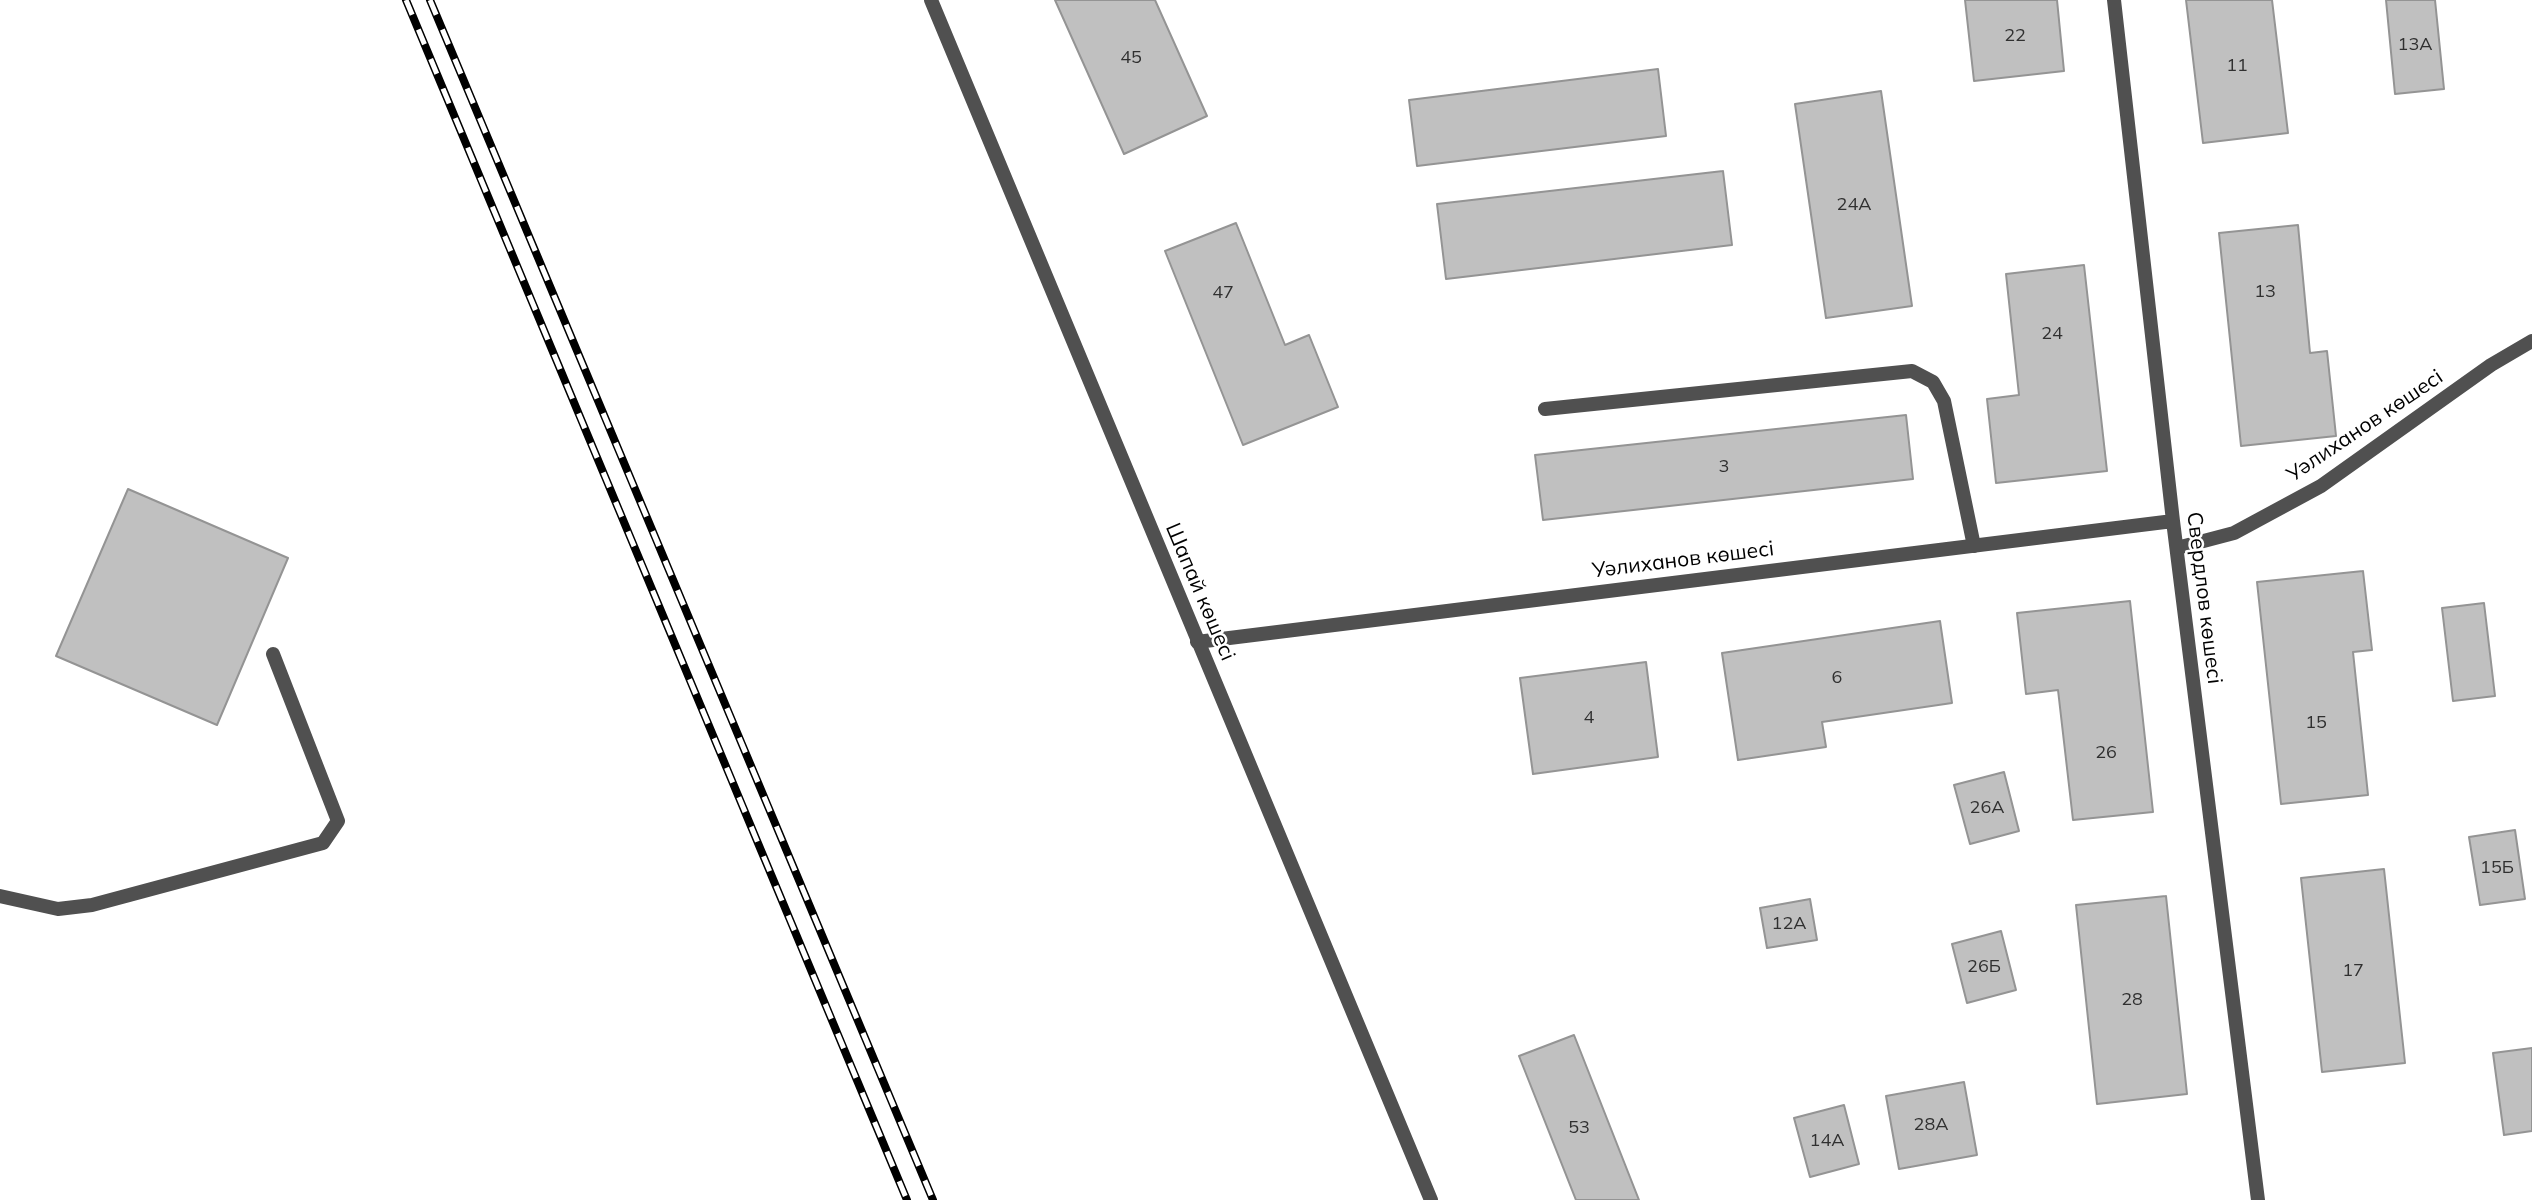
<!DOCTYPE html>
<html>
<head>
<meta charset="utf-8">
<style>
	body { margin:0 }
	canvas { display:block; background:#fff }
</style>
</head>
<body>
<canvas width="2532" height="1200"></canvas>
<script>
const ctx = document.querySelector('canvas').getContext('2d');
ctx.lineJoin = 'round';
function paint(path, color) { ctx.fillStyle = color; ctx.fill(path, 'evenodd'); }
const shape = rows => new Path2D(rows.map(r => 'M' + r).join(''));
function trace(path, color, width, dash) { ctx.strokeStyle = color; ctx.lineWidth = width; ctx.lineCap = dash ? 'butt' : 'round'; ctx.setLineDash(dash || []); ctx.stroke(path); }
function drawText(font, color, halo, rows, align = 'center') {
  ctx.font = font + ' Mulish,sans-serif'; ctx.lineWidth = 5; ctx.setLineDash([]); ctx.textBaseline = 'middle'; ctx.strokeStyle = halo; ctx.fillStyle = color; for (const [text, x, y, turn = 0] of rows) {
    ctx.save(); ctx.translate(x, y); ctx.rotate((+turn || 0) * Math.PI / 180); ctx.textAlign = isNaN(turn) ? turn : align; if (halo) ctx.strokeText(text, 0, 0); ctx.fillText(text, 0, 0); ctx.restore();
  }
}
const building = shape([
	[1055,0,1155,0,1207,116,1124,154,1055,0],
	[1965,0,2057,0,2064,71,1974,81,1965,0],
	[2186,0,2272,0,2288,133,2203,143,2186,0],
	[2386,0,2435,0,2444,89,2395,94,2386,0],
	[1658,69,1666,136,1417,166,1409,100,1658,69],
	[1881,91,1912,306,1826,318,1795,104,1881,91],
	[1723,171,1732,245,1446,279,1437,204,1723,171],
	[1236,223,1285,345,1309,335,1338,407,1243,445,1165,251,1236,223],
	[2298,225,2310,353,2327,351,2336,436,2241,446,2219,233,2298,225],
	[2084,265,2107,471,1996,483,1987,399,2019,395,2006,274,2084,265],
	[1906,415,1913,479,1543,520,1535,455,1906,415],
	[128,489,288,558,217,725,56,656,128,489],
	[2363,571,2372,650,2353,652,2368,795,2281,804,2257,582,2363,571],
	[2130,601,2153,812,2073,820,2058,690,2026,694,2017,613,2130,601],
	[2484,603,2495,696,2453,701,2442,608,2484,603],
	[1940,621,1952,703,1822,722,1826,747,1738,760,1722,653,1940,621],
	[1646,662,1658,757,1533,774,1520,678,1646,662],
	[2004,772,2019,831,1970,844,1954,785,2004,772],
	[2515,830,2525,899,2480,905,2469,837,2515,830],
	[2384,869,2405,1063,2322,1072,2301,878,2384,869],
	[2166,896,2187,1094,2097,1104,2076,905,2166,896],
	[1810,899,1817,940,1767,948,1760,908,1810,899],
	[2001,931,2016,990,1967,1003,1952,944,2001,931],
	[1574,1035,1639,1200,1576,1200,1519,1056,1574,1035],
	[2532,1048,2532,1131,2504,1135,2493,1053,2532,1048],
	[1964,1082,1977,1155,1899,1169,1886,1096,1964,1082],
	[1844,1105,1859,1164,1810,1177,1794,1118,1844,1105]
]);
paint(building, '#c0c0c0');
trace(building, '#949494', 2);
trace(shape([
	[1545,409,1912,371,1933,382,1944,401,1974,546],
	[0,896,58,909,92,905,323,843,338,821,273,654]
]), '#505050', 14);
trace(shape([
	[2114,0,2173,521,2258,1200],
	[2177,548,2234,533,2321,486,2491,365,2532,341],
	[1197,642,2173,521]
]), '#505050', 14);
trace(shape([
	[931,0,1431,1200]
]), '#505050', 14);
const rail = shape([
	[406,0,907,1200],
	[430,0,933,1200]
]);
trace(rail, '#000', 8);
trace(rail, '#fff', 5, [16]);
drawText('18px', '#303030', null, [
	["22",2015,36],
	["13А",2415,45],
	["45",1131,58],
	["11",2237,66],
	["24А",1854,205],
	["13",2265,292],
	["47",1223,293],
	["24",2052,334],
	["3",1724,467],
	["6",1837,678],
	["4",1589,718],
	["15",2316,723],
	["26",2106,753],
	["26А",1987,808],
	["15Б",2497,868],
	["12А",1789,924],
	["26Б",1984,967],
	["17",2353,971],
	["28",2132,1000],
	["28А",1931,1125],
	["53",1579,1128],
	["14А",1827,1141]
]);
drawText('21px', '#000', '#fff', [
	["Уәлиханов көшесі",2365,426,-34],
	["Уәлиханов көшесі",1683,560,-7],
	["Шапай көшесі",1200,592,67],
	["Свердлов көшесі",2204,598,83]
]);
</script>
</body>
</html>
